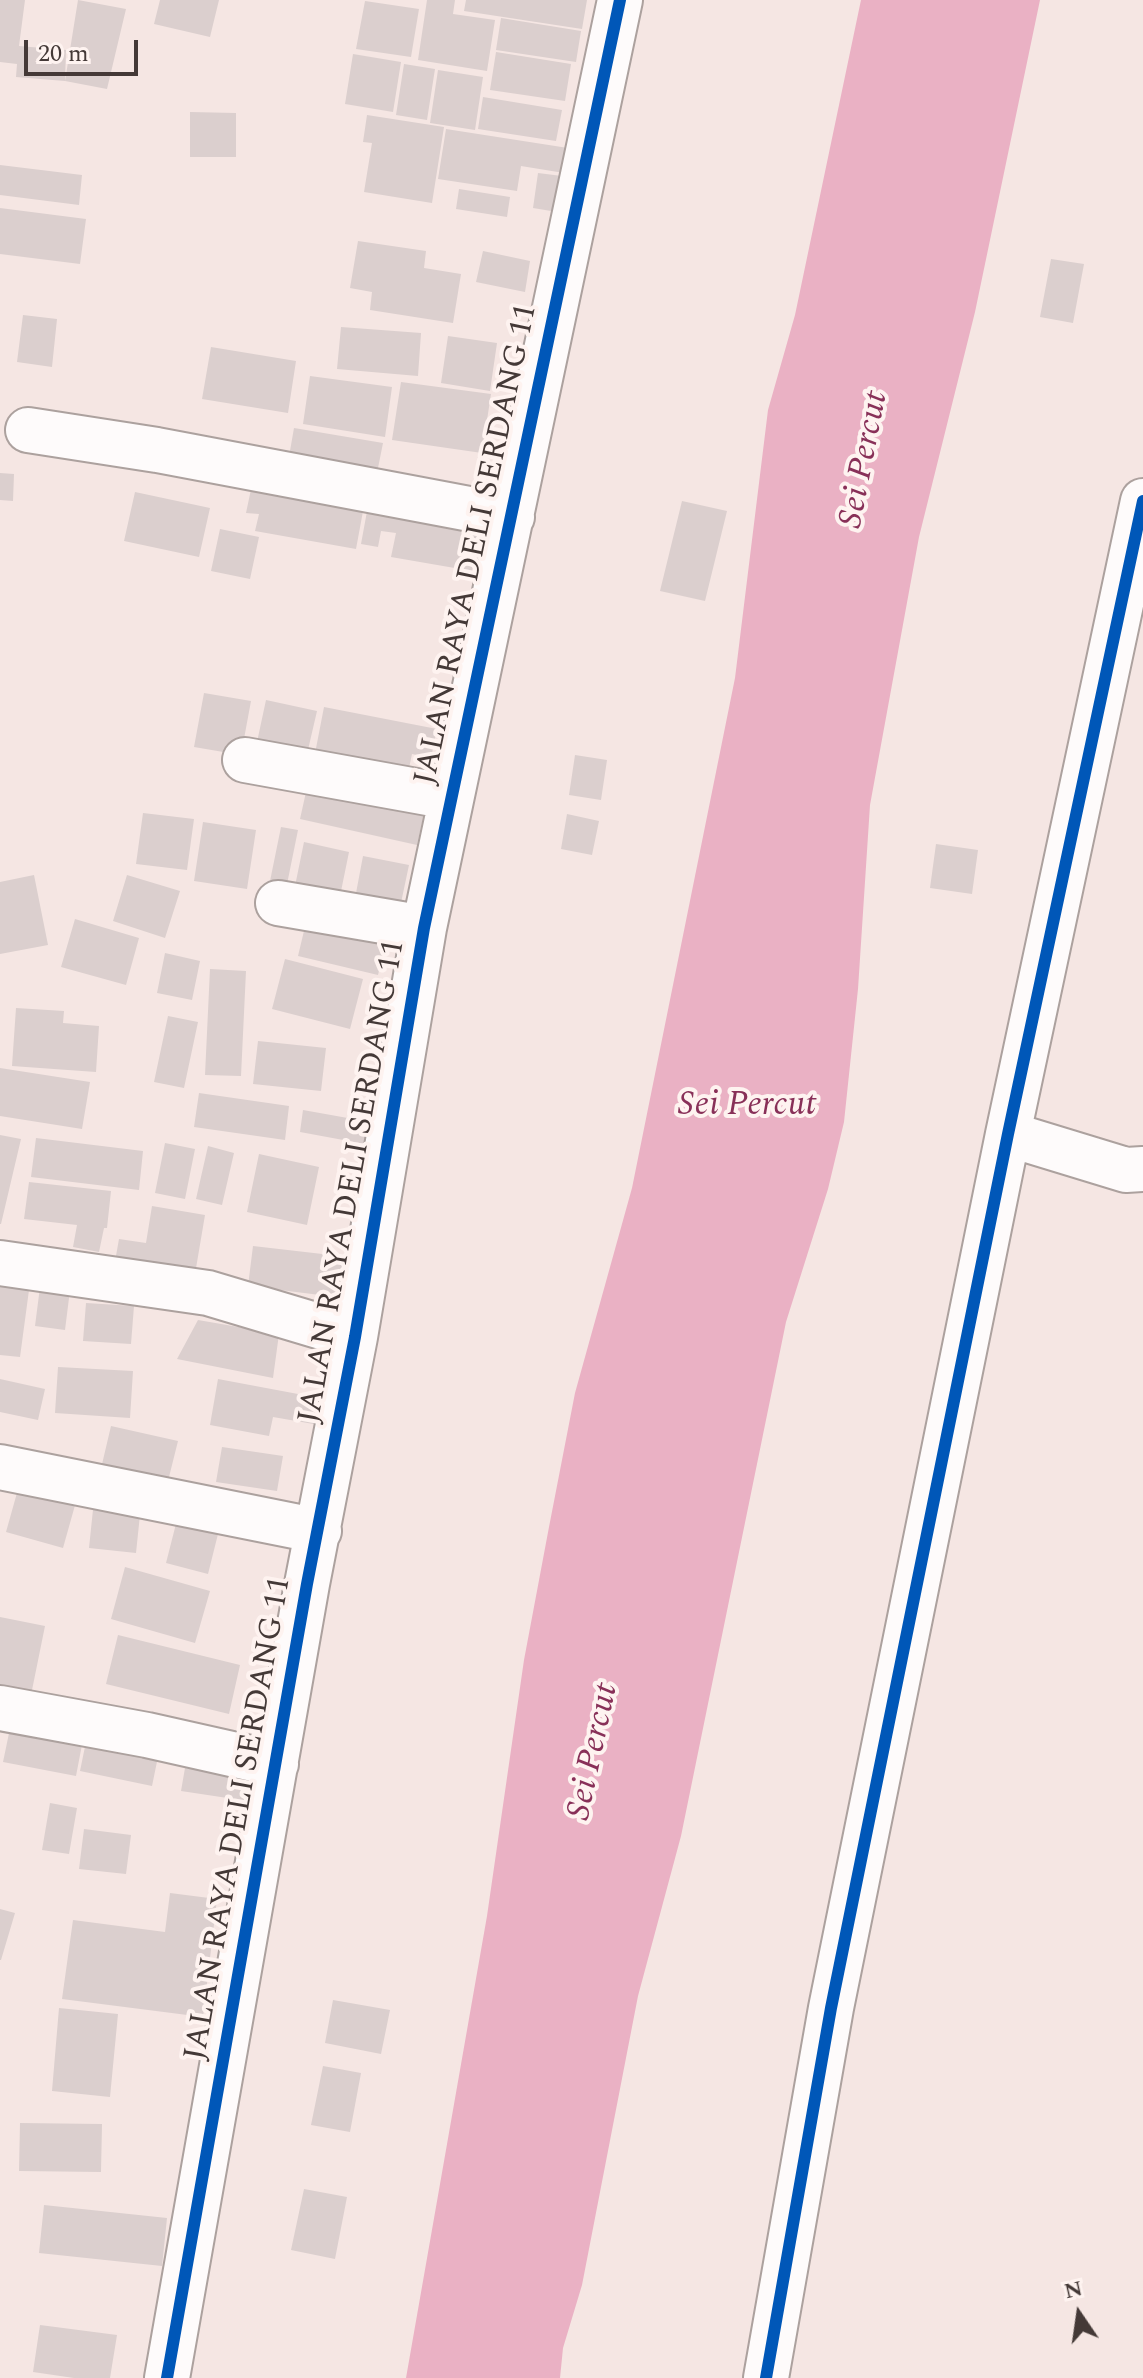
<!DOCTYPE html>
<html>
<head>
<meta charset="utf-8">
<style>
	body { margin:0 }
	#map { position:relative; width:1143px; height:2378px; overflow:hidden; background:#f5e6e3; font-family:Spectral,serif }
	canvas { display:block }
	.north { position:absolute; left:1039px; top:2274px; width:80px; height:80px; -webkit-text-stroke:6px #fef3f0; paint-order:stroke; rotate:347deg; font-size:22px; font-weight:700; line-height:32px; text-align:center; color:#443937 }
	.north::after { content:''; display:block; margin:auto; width:28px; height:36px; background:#443937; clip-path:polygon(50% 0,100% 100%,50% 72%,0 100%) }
	.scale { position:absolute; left:24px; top:40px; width:114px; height:36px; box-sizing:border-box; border:4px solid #443937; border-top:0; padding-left:10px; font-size:24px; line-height:28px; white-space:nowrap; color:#443937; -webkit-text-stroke:6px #fef3f0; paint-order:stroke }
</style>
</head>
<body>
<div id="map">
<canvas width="1143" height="2378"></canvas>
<div class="north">N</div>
<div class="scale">20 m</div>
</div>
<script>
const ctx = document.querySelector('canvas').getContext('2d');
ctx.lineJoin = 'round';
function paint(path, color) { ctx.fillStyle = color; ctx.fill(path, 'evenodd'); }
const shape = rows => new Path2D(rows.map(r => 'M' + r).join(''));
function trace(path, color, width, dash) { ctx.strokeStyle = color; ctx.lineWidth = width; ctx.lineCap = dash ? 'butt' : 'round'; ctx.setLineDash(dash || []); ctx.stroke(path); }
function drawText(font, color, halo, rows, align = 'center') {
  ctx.font = font + ' Spectral,serif'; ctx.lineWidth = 8; ctx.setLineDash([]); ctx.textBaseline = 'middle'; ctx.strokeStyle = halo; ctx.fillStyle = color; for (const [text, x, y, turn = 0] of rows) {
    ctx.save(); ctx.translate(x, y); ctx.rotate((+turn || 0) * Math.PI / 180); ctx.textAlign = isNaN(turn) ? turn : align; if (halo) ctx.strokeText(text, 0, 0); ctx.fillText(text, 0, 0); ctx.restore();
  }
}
paint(shape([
	[861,0,1040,0,975,312,919,537,870,805,858,989,844,1122,828,1189,786,1322,681,1836,638,1996,582,2285,563,2348,560,2378,406,2378,487,1916,524,1660,549,1527,575,1393,632,1188,735,678,768,410,795,315]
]), '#eab1c4');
paint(shape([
	[0,0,25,0,19,46,66,50,65,81,16,77,17,64,0,62],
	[78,0,126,9,107,89,65,81],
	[160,0,219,0,210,37,154,24],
	[427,0,455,0,453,14,495,20,487,71,418,60],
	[466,0,587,0,582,29,464,11],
	[365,1,419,9,411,57,356,49],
	[501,18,581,31,576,62,496,50],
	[496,52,571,64,565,101,490,90],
	[353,54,401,62,393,112,345,104],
	[404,64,435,69,427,120,396,115],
	[438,70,483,77,475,130,430,123],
	[483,97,562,110,556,141,478,129],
	[190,112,236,113,236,157,190,157],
	[367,115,444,127,432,203,364,192,372,143,363,142],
	[446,129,568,148,564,173,521,166,517,191,438,179],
	[0,165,82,175,79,205,0,195],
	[538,173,562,176,557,212,533,208],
	[459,189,510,197,507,217,456,209],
	[0,208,86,219,80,264,0,254],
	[358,241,426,251,424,268,461,274,453,323,370,310,372,292,350,288],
	[483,251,530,261,525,292,476,282],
	[1051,259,1084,264,1073,323,1040,317],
	[23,315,57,319,52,367,17,362],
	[341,327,421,333,418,376,337,369],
	[448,336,497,343,490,391,441,383],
	[211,347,296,361,288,413,202,399],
	[310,376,392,387,385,437,303,424],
	[401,382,491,394,482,453,392,440],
	[294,428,383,443,375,483,287,468],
	[0,473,14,474,13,501,0,500],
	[254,475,366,495,356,549,255,531,259,514,246,513],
	[135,492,210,508,199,557,124,541],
	[370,495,483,515,472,571,391,557,396,533,381,531,378,547,361,544],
	[682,501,727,511,705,601,660,591],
	[220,529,259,537,250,579,211,571],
	[204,693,251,701,241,755,194,747],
	[266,700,317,711,304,767,254,756],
	[324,707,437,729,431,758,412,754,405,787,312,769],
	[575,755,607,760,601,800,569,795],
	[310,774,427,799,417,845,300,819],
	[143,813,194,819,187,870,136,864],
	[567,814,599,821,592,855,561,849],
	[203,822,256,830,247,889,194,881],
	[281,827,298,830,285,894,268,891],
	[304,842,349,852,339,901,294,891],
	[936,844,978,850,972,894,930,888],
	[363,856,409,865,398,917,353,909],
	[34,875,48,945,0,954,0,882],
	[127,875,180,891,165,938,113,921],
	[308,914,388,933,378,975,298,956],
	[75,919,139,938,126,985,61,967],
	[165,953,200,961,192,1000,157,993],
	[285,959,363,979,350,1029,272,1009],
	[210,969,246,971,241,1076,205,1075],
	[16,1008,64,1011,63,1023,99,1026,96,1072,12,1066],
	[168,1016,198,1022,184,1088,154,1082],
	[258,1041,326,1048,321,1091,253,1084],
	[0,1068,90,1082,82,1129,0,1116],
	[199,1093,289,1106,285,1140,194,1127],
	[303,1110,370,1122,365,1144,300,1132],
	[0,1135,21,1139,1,1224,0,1224],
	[36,1138,143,1151,139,1190,31,1177],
	[165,1143,195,1149,185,1199,155,1193],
	[208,1146,234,1153,222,1205,196,1199],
	[259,1154,319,1167,307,1225,247,1212],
	[29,1182,111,1191,107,1228,104,1228,99,1252,73,1247,77,1225,24,1219],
	[152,1206,205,1215,194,1280,114,1267,119,1239,146,1243],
	[253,1246,357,1258,352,1299,248,1286],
	[0,1286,29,1290,20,1357,0,1355],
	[40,1287,70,1290,65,1330,35,1326],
	[86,1303,134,1306,131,1344,83,1341],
	[198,1320,279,1334,273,1378,177,1359],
	[58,1367,133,1371,130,1418,55,1413],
	[0,1379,45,1389,38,1420,0,1412],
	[218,1379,330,1400,325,1426,273,1417,269,1436,210,1425],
	[111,1426,178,1441,165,1493,99,1477],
	[222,1447,283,1456,277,1491,216,1482],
	[22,1475,79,1491,63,1548,6,1532],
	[94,1500,141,1505,136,1553,89,1548],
	[179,1512,221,1522,208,1574,166,1563],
	[125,1567,210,1591,195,1643,111,1619],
	[0,1617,45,1626,31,1695,0,1689],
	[118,1635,240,1665,229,1714,106,1684],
	[13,1714,85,1729,76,1776,3,1762],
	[88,1732,160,1747,152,1786,80,1771],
	[185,1768,258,1778,254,1802,181,1791],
	[50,1803,77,1808,69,1854,42,1850],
	[84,1829,131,1835,126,1874,79,1869],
	[170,1893,217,1899,203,2017,62,1999,73,1920,165,1932],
	[0,1909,15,1913,1,1960,0,1960],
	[333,2000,390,2010,381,2054,325,2043],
	[59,2008,118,2014,110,2097,52,2091],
	[323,2066,361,2073,350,2132,311,2125],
	[20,2123,102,2124,101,2172,19,2171],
	[304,2189,347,2197,335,2259,291,2250],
	[44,2205,167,2218,162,2266,39,2253],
	[40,2325,117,2335,110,2378,74,2378,33,2372]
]), '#dbcfce');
const minor = shape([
	[28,430,157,450,512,517],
	[245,760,450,797],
	[278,903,424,928],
	[1008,1134,1126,1170,1143,1169],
	[0,1263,208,1293,355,1337],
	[0,1467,319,1531],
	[0,1708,147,1735,276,1764],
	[167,2378,307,1584,355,1337,424,928,620,0],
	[766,2378,831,2008,1008,1134,1143,501]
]);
trace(minor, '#aca19e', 48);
trace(minor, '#fefbfb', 44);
trace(shape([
	[167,2378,307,1584,355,1337,424,928,620,0],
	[766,2378,831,2008,1008,1134,1143,501]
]), '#0057b8', 12);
drawText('32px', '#443937', '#fef3f0', [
	["JALAN RAYA DELI SERDANG 11",478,545,-78],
	["JALAN RAYA DELI SERDANG 11",354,1182,-80],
	["JALAN RAYA DELI SERDANG 11",240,1819,-80]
]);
drawText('italic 34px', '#883058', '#fef3f0', [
	["Sei Percut",866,460,-79],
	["Sei Percut",747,1107],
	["Sei Percut",595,1752,-78]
]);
</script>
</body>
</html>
